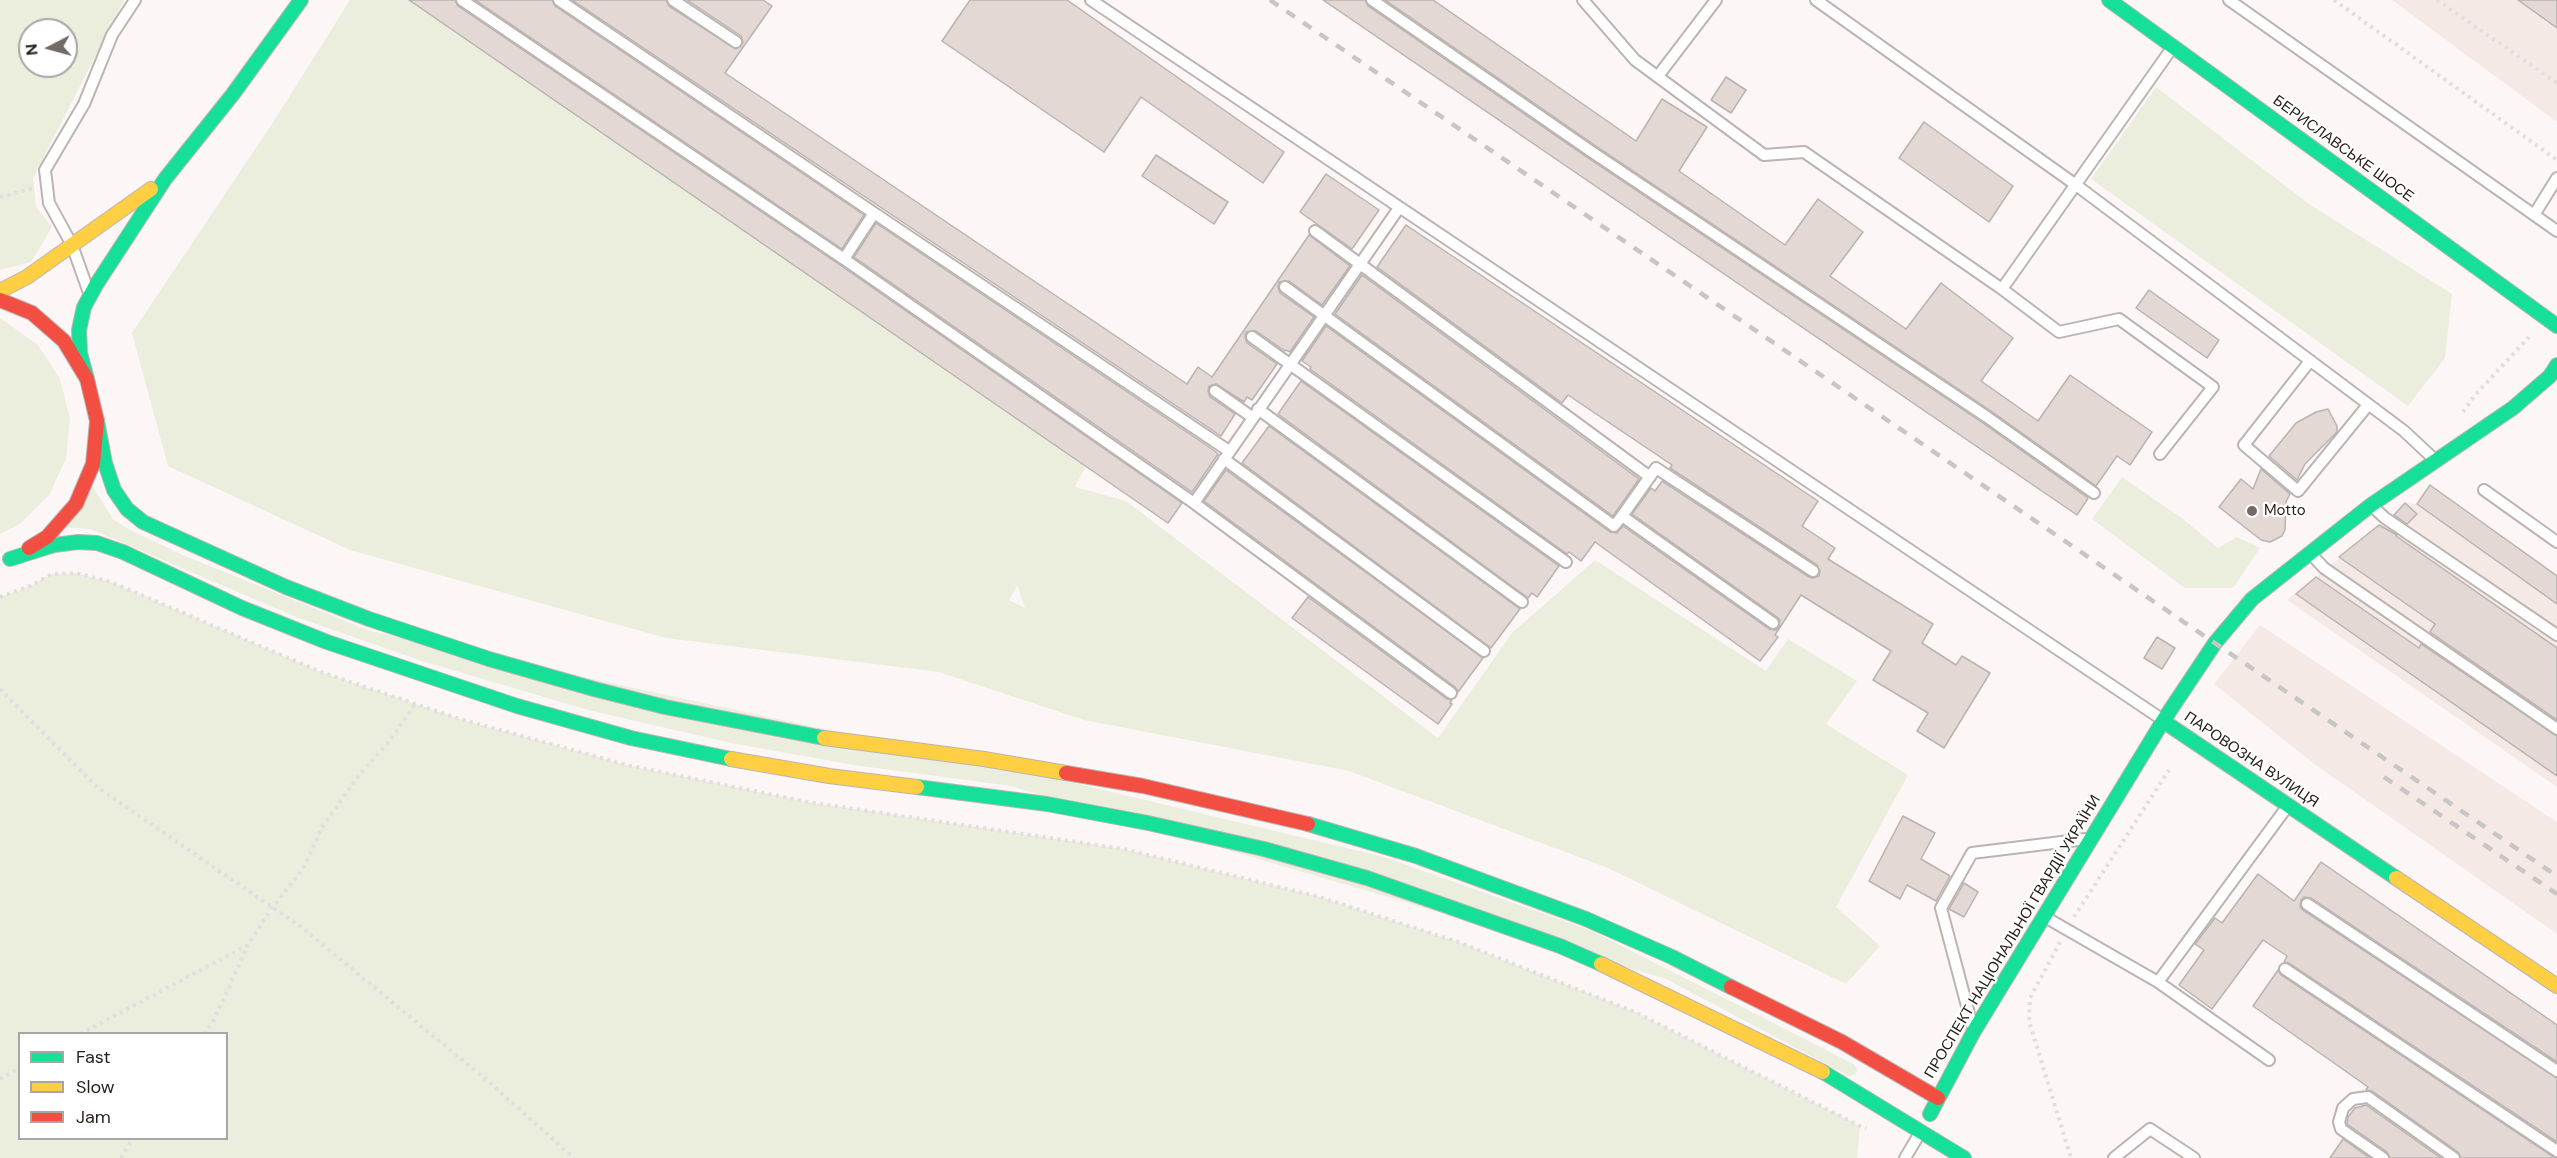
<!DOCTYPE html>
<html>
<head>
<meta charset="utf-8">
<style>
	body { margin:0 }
	#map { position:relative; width:2557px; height:1158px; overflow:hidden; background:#fcf7f6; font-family:"DM Sans",sans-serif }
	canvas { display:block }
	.legend { position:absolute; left:18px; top:1032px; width:210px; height:108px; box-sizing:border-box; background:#fff; border:2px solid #a8a5a4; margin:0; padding:8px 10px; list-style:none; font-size:18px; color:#261e1b }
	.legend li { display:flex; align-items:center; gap:12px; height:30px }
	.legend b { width:30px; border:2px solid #a8a5a4 }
	.north { position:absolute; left:18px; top:18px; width:60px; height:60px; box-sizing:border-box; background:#fff; border:2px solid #a8a5a4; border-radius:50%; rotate:264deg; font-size:16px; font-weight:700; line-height:24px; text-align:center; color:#261e1b }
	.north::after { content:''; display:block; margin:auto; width:21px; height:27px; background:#716a68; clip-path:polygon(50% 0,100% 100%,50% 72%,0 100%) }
</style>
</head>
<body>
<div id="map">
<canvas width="2557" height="1158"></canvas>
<ul class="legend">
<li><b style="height:8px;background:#16e098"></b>Fast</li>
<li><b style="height:8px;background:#ffcf43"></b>Slow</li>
<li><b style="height:8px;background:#f24e42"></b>Jam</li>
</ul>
<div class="north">N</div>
</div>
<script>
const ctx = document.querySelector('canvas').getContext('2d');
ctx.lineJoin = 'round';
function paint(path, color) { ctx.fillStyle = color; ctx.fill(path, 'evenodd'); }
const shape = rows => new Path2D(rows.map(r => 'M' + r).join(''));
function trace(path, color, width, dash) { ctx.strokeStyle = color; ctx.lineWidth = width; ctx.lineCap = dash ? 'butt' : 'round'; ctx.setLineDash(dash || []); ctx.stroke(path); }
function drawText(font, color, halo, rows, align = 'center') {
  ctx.font = font + ' "DM Sans",sans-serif'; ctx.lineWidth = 4.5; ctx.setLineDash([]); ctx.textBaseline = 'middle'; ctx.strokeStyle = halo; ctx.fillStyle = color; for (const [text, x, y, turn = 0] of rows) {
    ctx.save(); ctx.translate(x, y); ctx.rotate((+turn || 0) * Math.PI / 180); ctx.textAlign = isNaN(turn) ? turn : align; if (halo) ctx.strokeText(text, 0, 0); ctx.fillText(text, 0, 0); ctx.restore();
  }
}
paint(shape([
	[2392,0,2557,0,2557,122],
	[2430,485,2557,576,2557,787,2287,600,2394,514,2405,503,2417,504],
	[2260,625,2557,822,2557,934,2313,763,2214,684]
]), '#f4e9e5');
paint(shape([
	[0,0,124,0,33,178,36,207,52,227,31,262,0,270],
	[30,30,66,30,66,66,30,66],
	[350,0,409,0,1086,466,1075,487,1126,501,1438,738,1512,633,1595,560,1766,671,1788,639,1857,681,1826,724,1908,775,1836,907,1880,946,1846,984,1608,868,1349,771,1084,720,939,672,666,638,350,550,168,466,132,333,274,121],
	[1017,586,1018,587,1025,608,1009,600],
	[2156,87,2309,204,2452,294,2445,358,2408,406,2091,179],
	[0,318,38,345,60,379,70,418,66,459,49,495,20,524,0,534],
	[2122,477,2183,519,2218,548,2237,537,2260,548,2233,588,2185,588,2092,519],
	[91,484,113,519,128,529,185,556,370,631,1074,783,1384,857,1592,931,1809,1041,1855,1065,1857,1071,1855,1075,1849,1076,1666,979,1011,786,854,765,731,743,588,710,422,661,296,617,91,529,62,527],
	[76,573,111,582,321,672,460,719,627,765,808,802,1124,849,1320,897,1458,942,1635,1012,1860,1126,1857,1158,0,1158,0,597,30,586,52,574],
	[20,1034,226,1034,226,1138,20,1138]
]), '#ebeddd');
const building = shape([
	[409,0,455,0,458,6,840,265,1182,503,1168,523,409,0],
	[475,0,552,0,555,6,864,215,842,249,475,0],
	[572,0,666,0,669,6,736,49,743,43,741,36,687,0,763,0,772,6,725,73,1187,384,1198,367,1212,377,1309,235,1350,266,1322,305,1289,281,1279,282,1278,287,1280,293,1314,317,1290,352,1286,350,1285,351,1256,331,1246,332,1245,337,1247,343,1277,364,1252,400,1247,397,1244,402,1216,384,1209,386,1208,391,1210,397,1235,414,1221,436,572,0],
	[970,0,1067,0,1284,152,1263,183,1141,97,1104,152,942,41,970,0],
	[1323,0,1365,0,1368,6,1588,158,1983,423,2088,498,2087,500,2077,515,1323,0],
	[1385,0,1433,0,1636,141,1662,99,1707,127,1679,171,1785,245,1818,199,1863,232,1830,276,1906,329,1941,283,2013,338,1981,381,2038,421,2070,375,2152,432,2130,465,2117,456,2096,486,1991,411,1596,146,1385,0],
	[2518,0,2557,0,2557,28,2518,0],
	[1726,77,1746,90,1731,113,1711,100,1726,77],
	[1924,122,2013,186,1989,222,1899,158,1924,122],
	[1156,155,1228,202,1214,224,1142,176,1156,155],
	[1326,174,1379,210,1352,249,1300,212,1326,174],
	[876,223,1212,449,1218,454,1192,492,854,257,876,223],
	[1406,225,1818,501,1802,526,1835,548,1828,559,1933,624,1922,643,1956,665,1962,656,1990,673,1944,748,1917,731,1928,713,1873,680,1891,651,1801,595,1775,635,1778,637,1760,661,1595,542,1581,561,1569,552,1567,554,1310,369,1311,367,1302,361,1326,326,1610,532,1617,533,1623,526,1769,629,1776,630,1779,627,1780,620,1777,617,1632,514,1651,488,1655,491,1662,481,1809,577,1813,578,1819,576,1820,571,1817,565,1670,468,1672,465,1568,395,1562,403,1377,267,1406,225],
	[1362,275,1639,479,1613,516,1335,314,1362,275],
	[2149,290,2219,340,2207,358,2136,308,2149,290],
	[1301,381,1559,566,1537,597,1532,593,1528,598,1278,414,1301,381],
	[2328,409,2337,426,2337,432,2305,464,2297,480,2269,456,2296,423,2316,412,2328,409],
	[1269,426,1520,609,1491,648,1242,463,1269,426],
	[2261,469,2290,494,2286,502,2285,530,2282,536,2270,542,2261,540,2219,507,2241,479,2253,489,2261,469],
	[1226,470,1483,658,1458,692,1455,687,1204,501,1226,470],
	[2430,485,2557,576,2557,604,2417,504,2430,485],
	[2405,503,2417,514,2407,524,2394,515,2405,503],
	[2379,525,2397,535,2396,536,2557,648,2557,720,2430,632,2435,624,2339,557,2379,525],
	[2316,577,2419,648,2421,644,2557,736,2557,776,2296,594,2316,577],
	[1308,597,1447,699,1452,700,1450,703,1452,704,1438,724,1292,618,1308,597],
	[2157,637,2175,648,2162,669,2144,658,2157,637],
	[1903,816,1935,833,1921,859,1950,876,1936,901,1907,885,1900,899,1869,881,1903,816],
	[2321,862,2557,1025,2557,1062,2311,898,2304,897,2301,900,2300,907,2303,910,2557,1078,2557,1142,2289,963,2284,962,2287,956,2263,940,2212,1009,2179,985,2204,950,2195,944,2215,918,2222,923,2258,874,2294,901,2321,862],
	[1964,883,1978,892,1964,917,1949,909,1964,883],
	[2278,970,2281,975,2555,1158,2461,1158,2458,1152,2372,1091,2366,1090,2368,1087,2253,1006,2278,970],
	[2366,1105,2441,1158,2390,1158,2387,1152,2347,1124,2348,1117,2355,1108,2366,1105],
	[2343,1139,2370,1158,2330,1158,2343,1139]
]);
paint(building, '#e3d8d3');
trace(building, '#b9b3b1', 1.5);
const lane = shape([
	[462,0,844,259],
	[559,0,874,213],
	[673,0,736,42],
	[1091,0,2163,720],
	[1372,0,1592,152,1987,417,2094,493],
	[1583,0,1635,60,1764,155,1804,152,2002,289,2172,48],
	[1816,0,2076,185,2404,431,2435,460],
	[2229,0,2557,231],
	[1658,76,1716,0],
	[2534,215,2557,178],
	[1315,231,1650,477],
	[1285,287,1614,526,1622,516,1773,623],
	[2002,289,2059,332,2119,319,2213,387,2160,454],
	[88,290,72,245,49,203,45,170,84,104,112,35,135,0],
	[1252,337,1566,562],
	[2310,361,2244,445,2298,491,2368,405],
	[1215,391,1252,417],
	[1258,409,1522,602],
	[1229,451,874,213,844,259,1194,503,1399,208],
	[1224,459,1484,651],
	[2484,490,2557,542],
	[1194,503,1451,693],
	[2373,507,2385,518,2557,635],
	[1622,516,1656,468,1813,571],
	[2310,553,2324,568,2557,729],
	[2307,904,2557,1071],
	[2045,917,2158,982,2287,807],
	[2285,969,2557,1151],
	[2158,982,2269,1060],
	[1972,1025,1941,908,1972,853,2086,839],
	[1905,1158,1920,1133],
	[2114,1158,2150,1129,2194,1158],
	[2383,1158,2341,1129,2339,1122,2343,1108,2353,1099,2368,1097,2454,1158]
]);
const fast = shape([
	[2109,0,2557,326],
	[87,379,80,353,79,330,84,307,96,285,165,179,233,94,301,0],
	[97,421,105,463,114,490,127,509,143,522,286,587,369,619,489,659,594,689,665,707,824,738],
	[10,559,54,545,78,542,97,543,123,552,242,608,327,642,517,706,631,738,731,759],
	[917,787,1047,804,1148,823,1264,849,1367,878,1560,946,1601,964],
	[1308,824,1416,856,1586,919,1672,957,1731,987],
	[2396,878,2163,721,2215,643,2252,599,2371,505,2513,408,2550,376,2557,365],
	[1823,1072,1964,1158],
	[1930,1114,1974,1031,2163,721]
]);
const slow = shape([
	[0,291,27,277,151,189],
	[824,738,984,759,1066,773],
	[731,759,829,776,917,787],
	[2396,878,2557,986],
	[1601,964,1823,1072]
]);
const jam = shape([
	[0,300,32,313,64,341,87,379,97,421,93,464,76,504,47,537,29,548],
	[1066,773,1143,786,1308,824],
	[1731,987,1842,1042,1938,1098]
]);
trace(lane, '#bbb4b2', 14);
trace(fast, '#bbb4b2', 16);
trace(slow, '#bbb4b2', 16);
trace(jam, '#bbb4b2', 16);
trace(shape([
	[2334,0,2557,160],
	[2437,0,2557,83],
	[0,197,34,188],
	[2463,412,2475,395,2529,337],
	[0,597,30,586,52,574,76,573,111,582,321,672,460,719,627,765,808,802,1124,849,1320,897,1458,942,1635,1012,1866,1129],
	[0,689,97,787,301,927,489,1082,574,1158],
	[2074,917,2169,770],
	[2060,942,2030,998,2029,1021,2071,1158],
	[80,1034,248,945,272,908,303,869,323,826,360,774,391,739,415,704],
	[204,1034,214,1020,248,945],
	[0,1079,20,1068],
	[121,1158,133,1138]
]), '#e0dede', 4, [3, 4.5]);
trace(lane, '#fffefe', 10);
trace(fast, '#16e098', 14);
trace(slow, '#ffcf43', 14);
trace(jam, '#f24e42', 14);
trace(shape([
	[1270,0,2557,876],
	[2384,777,2557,894]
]), '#c7c6c5', 4.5, [10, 10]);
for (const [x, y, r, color] of [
	[2252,511,6,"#716a68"]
]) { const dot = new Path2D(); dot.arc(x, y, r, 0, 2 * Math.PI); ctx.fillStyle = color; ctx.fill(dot); trace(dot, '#fff', 2); }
drawText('15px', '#261e1b', '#fff', [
	["БЕРИСЛАВСЬКЕ ШОСЕ",2343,149,36],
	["ПАРОВОЗНА ВУЛИЦЯ",2251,760,34],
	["ПРОСПЕКТ НАЦІОНАЛЬНОЇ ГВАРДІЇ УКРАЇНИ",2013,937,-59]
]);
drawText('15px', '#261e1b', '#fff', [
	["Motto",2264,511]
], 'left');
</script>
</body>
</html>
